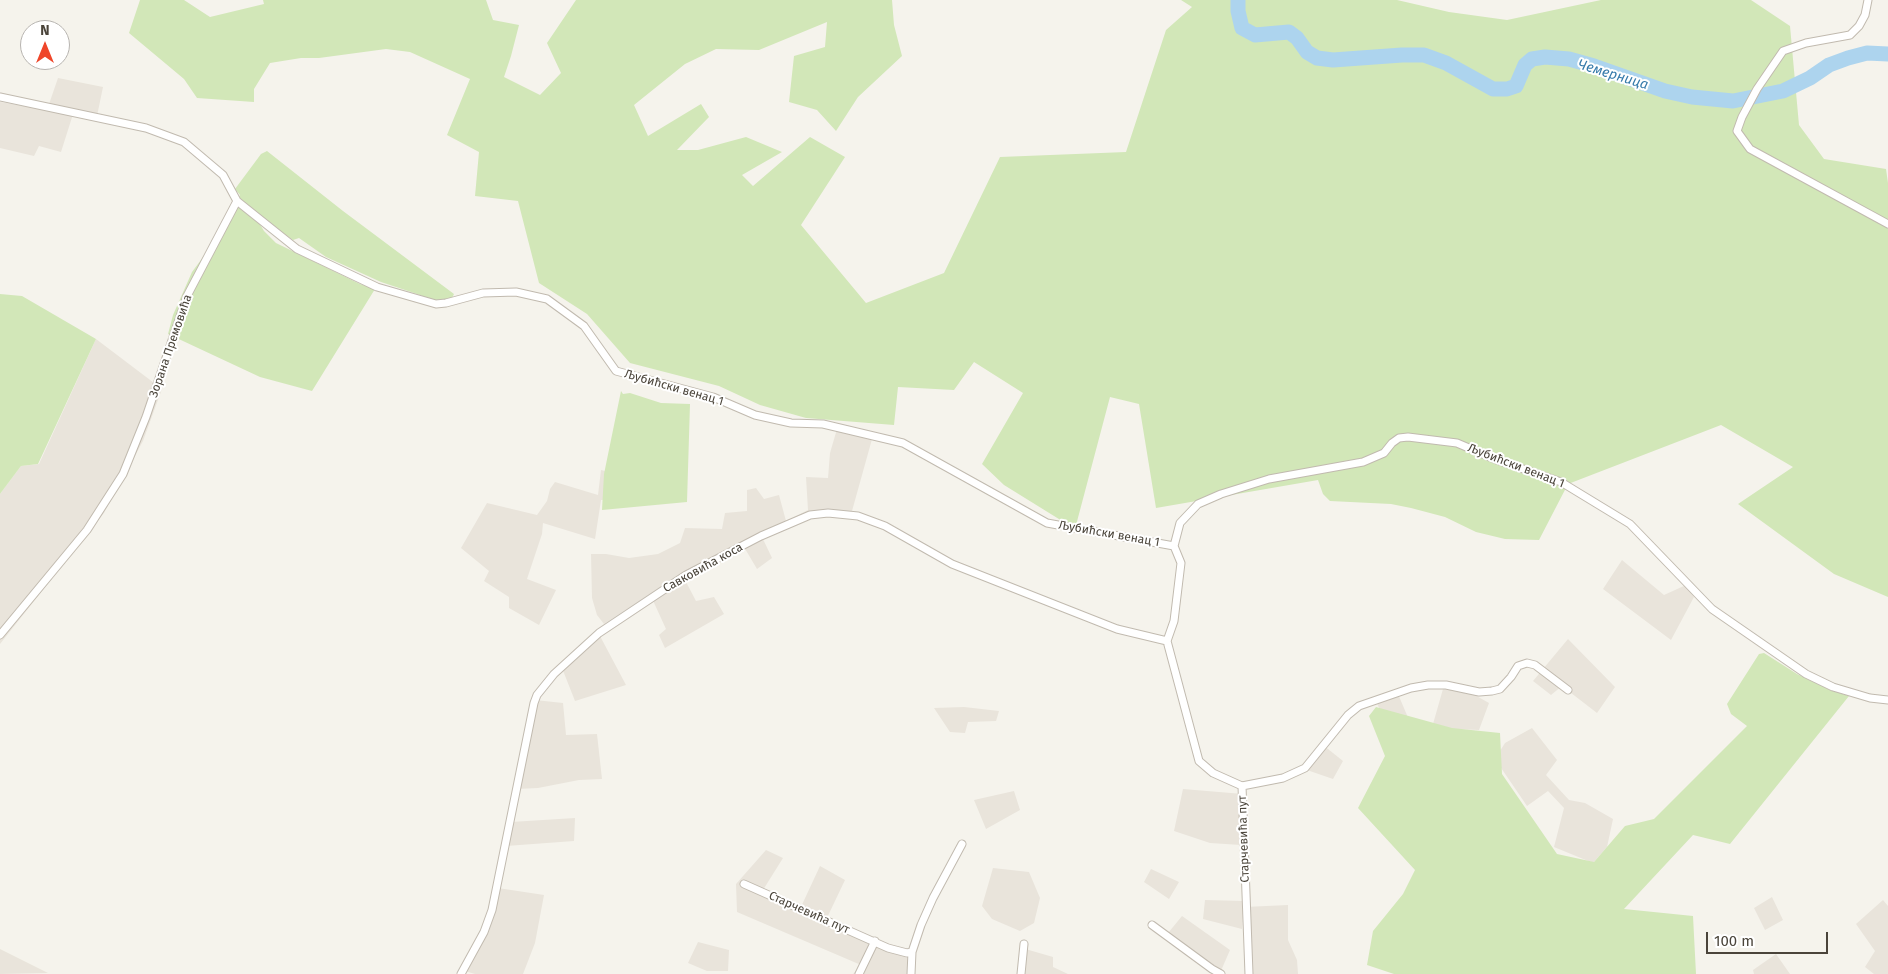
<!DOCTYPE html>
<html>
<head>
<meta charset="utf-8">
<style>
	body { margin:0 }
	#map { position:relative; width:1888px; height:974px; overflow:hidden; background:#f5f3ec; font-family:"Fira Sans",sans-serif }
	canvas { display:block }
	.north { position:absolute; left:20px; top:20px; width:50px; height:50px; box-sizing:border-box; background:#fff; border:1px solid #b7b4b0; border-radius:50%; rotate:0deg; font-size:14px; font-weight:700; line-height:20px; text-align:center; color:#4a443a }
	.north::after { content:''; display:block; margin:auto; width:18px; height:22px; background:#ef462a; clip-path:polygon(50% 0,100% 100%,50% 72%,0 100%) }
	.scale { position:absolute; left:1706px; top:932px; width:122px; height:22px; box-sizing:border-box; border:2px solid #4a443a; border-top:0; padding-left:6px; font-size:15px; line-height:18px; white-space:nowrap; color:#4a443a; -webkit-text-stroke:4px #fff; paint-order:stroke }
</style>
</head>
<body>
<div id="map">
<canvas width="1888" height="974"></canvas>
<div class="north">N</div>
<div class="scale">100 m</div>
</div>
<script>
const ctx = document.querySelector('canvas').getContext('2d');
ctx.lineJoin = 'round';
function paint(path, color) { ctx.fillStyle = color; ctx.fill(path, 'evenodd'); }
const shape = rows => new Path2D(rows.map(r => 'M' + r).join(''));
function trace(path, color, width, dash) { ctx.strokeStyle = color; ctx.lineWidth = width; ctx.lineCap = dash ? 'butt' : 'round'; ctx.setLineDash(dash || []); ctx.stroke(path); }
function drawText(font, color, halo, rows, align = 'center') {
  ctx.font = font + ' "Fira Sans",sans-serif'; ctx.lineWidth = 4; ctx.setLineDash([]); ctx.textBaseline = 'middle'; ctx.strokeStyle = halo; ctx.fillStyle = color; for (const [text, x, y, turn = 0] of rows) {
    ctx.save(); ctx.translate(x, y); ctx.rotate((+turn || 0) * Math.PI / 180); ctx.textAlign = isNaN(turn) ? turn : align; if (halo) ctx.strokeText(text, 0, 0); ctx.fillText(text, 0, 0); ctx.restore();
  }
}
paint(shape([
	[58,78,103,87,97,116,74,111,61,152,39,146,34,156,0,148,0,102,47,110],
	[96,339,162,389,143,441,104,513,0,644,0,494,21,466,39,464],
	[837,429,874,432,852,511,849,513,814,513,762,537,772,558,757,569,744,547,720,555,685,580,696,601,714,597,724,614,665,648,659,635,666,629,650,594,604,624,597,615,592,598,591,554,606,554,629,558,658,554,680,543,685,528,722,529,725,513,747,511,747,490,756,488,764,499,779,495,786,521,808,510,806,477,828,478,830,453],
	[601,470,605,471,638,498,601,500,595,539,543,523,542,534,527,579,556,590,539,625,509,608,509,597,484,581,489,571,461,548,487,503,537,515,547,501,550,489,555,482,598,495],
	[1622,560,1664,595,1686,585,1694,597,1671,640,1603,589],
	[600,636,626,685,575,701,562,668],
	[1568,639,1615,687,1597,713,1562,686,1551,695,1533,681],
	[1443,689,1458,690,1473,694,1489,703,1479,730,1456,729,1431,731],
	[1398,694,1412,727,1391,735,1376,701],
	[535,700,563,703,566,735,597,734,602,779,579,780,538,788,517,789],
	[964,707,999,711,996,721,968,722,965,733,950,732,934,708],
	[1532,728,1557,760,1546,775,1569,800,1585,803,1613,819,1607,847,1593,863,1554,847,1564,808,1548,791,1527,806,1495,759,1505,743],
	[1323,745,1343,761,1333,779,1304,769],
	[1183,789,1243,794,1241,845,1210,843,1174,831],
	[1014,791,1020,810,986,829,974,800],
	[575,818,574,841,506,846,511,822],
	[766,850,783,858,763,890,800,909,820,866,845,880,825,922,897,949,908,959,908,974,853,974,861,965,737,912,736,884],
	[993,868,1029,872,1040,898,1034,923,1020,931,992,919,982,906],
	[1151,869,1179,882,1169,899,1144,882],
	[498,888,544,895,535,943,523,974,475,974,465,971],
	[1772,897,1783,920,1765,930,1754,908],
	[1205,900,1243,901,1242,929,1203,919],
	[1883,900,1888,906,1888,974,1874,974,1865,967,1875,951,1856,924],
	[1288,905,1288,940,1297,960,1298,974,1246,974,1244,962,1245,907],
	[1182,916,1230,950,1220,973,1164,938],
	[698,942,729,950,728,971,707,971,688,963],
	[1022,948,1053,957,1053,967,1068,974,1019,974],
	[0,949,48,973,0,974],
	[1776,954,1790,974,1754,974,1753,970]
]), '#e9e4db');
paint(shape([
	[140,0,184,0,210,17,264,4,263,0,486,0,493,20,519,25,511,56,504,77,540,95,561,73,547,43,576,0,892,0,894,25,902,56,858,97,836,131,817,110,789,102,794,56,825,47,827,22,759,50,716,49,685,64,634,105,648,136,701,104,709,117,677,150,698,150,746,137,782,152,742,175,753,186,810,137,845,157,801,225,866,303,944,273,1000,157,1126,152,1166,30,1192,7,1181,0,1397,0,1449,12,1507,20,1601,0,1751,0,1790,26,1799,125,1824,159,1886,169,1888,183,1888,597,1834,574,1738,504,1793,467,1721,425,1568,484,1539,540,1505,539,1476,532,1445,517,1411,508,1391,504,1330,501,1323,494,1318,480,1156,508,1139,404,1110,397,1075,529,1004,485,982,464,1023,393,974,362,954,390,898,387,894,425,806,418,760,405,719,386,630,363,587,314,539,283,518,201,475,196,479,152,447,135,470,79,410,52,386,49,319,58,301,58,270,63,254,89,254,102,197,98,184,79,129,33],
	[267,151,343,211,454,294,452,298,436,303,420,295,381,282,326,257,299,238,293,240,252,211,264,231,276,243,360,284,375,289,312,391,260,377,168,334,173,315,192,272,215,241,240,195,235,189,261,154],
	[0,294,22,296,96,339,38,464,21,466,0,494],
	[621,391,623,394,630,393,661,403,690,404,687,502,602,510,604,474],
	[1764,653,1797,674,1830,690,1849,696,1730,844,1693,835,1624,909,1693,916,1696,974,1394,974,1367,965,1373,931,1403,894,1415,870,1358,808,1385,756,1369,716,1376,707,1452,728,1500,733,1502,774,1557,854,1594,862,1625,826,1654,819,1747,726,1731,714,1727,704,1759,654]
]), '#d2e7b8');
trace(shape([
	[1238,0,1238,11,1242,28,1255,35,1289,32,1297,38,1307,52,1317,58,1333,60,1402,55,1424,55,1446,63,1493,89,1507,89,1516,86,1525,65,1532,59,1545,57,1569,59,1594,66,1665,91,1692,97,1733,101,1783,91,1810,78,1829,65,1848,58,1867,53,1888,54]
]), '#add4ee', 15);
const street = shape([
	[1868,0,1865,15,1859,26,1850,35,1806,43,1783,51,1757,89,1742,117,1737,131,1750,149,1888,224],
	[0,97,146,128,184,142,223,175,237,201,297,249,377,287,436,304,446,303,483,293,516,292,547,299,584,326,616,371,713,397,755,415,791,423,823,424,903,443,1047,523,1174,546,1180,523,1198,504,1221,494,1269,479,1363,462,1384,453,1392,443,1399,438,1408,437,1457,443,1497,460,1561,482,1630,524,1712,609,1806,674,1833,687,1870,698,1888,700],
	[0,635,87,530,123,474,146,417,187,296,237,201],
	[1167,641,1199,761,1213,773,1242,786],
	[1167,641,1174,621,1181,563,1174,546],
	[1242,786,1283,778,1305,768,1348,715,1359,706,1411,688,1428,685,1446,685,1479,692,1492,691,1500,689,1511,677,1518,666,1527,663,1535,665,1568,690],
	[1242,786,1249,974],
	[744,884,888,948,907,953,912,952,911,974],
	[1152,925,1212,969,1221,974],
	[912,952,921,925,933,898,962,844],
	[461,974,484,932,492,910,534,703,537,695,554,674,599,633,686,575,761,536,810,515,828,513,858,516,885,526,952,564,1117,629,1167,641],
	[859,974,875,941],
	[1021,974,1024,944]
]);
trace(street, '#c1baaf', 9);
trace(street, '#fff', 7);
drawText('12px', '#4a443a', '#fff', [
	["Зорана Премовића",171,346,-71],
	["Љубићски венац 1",674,388,16],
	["Љубићски венац 1",1516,466,21],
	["Љубићски венац 1",1109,534,10],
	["Савковића коса",703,568,-29],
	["Старчевића пут",1244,839,-92],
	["Старчевића пут",809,913,24]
]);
drawText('italic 14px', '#357aaa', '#fff', [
	["Чемерница",1613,75,17]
]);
</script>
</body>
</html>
